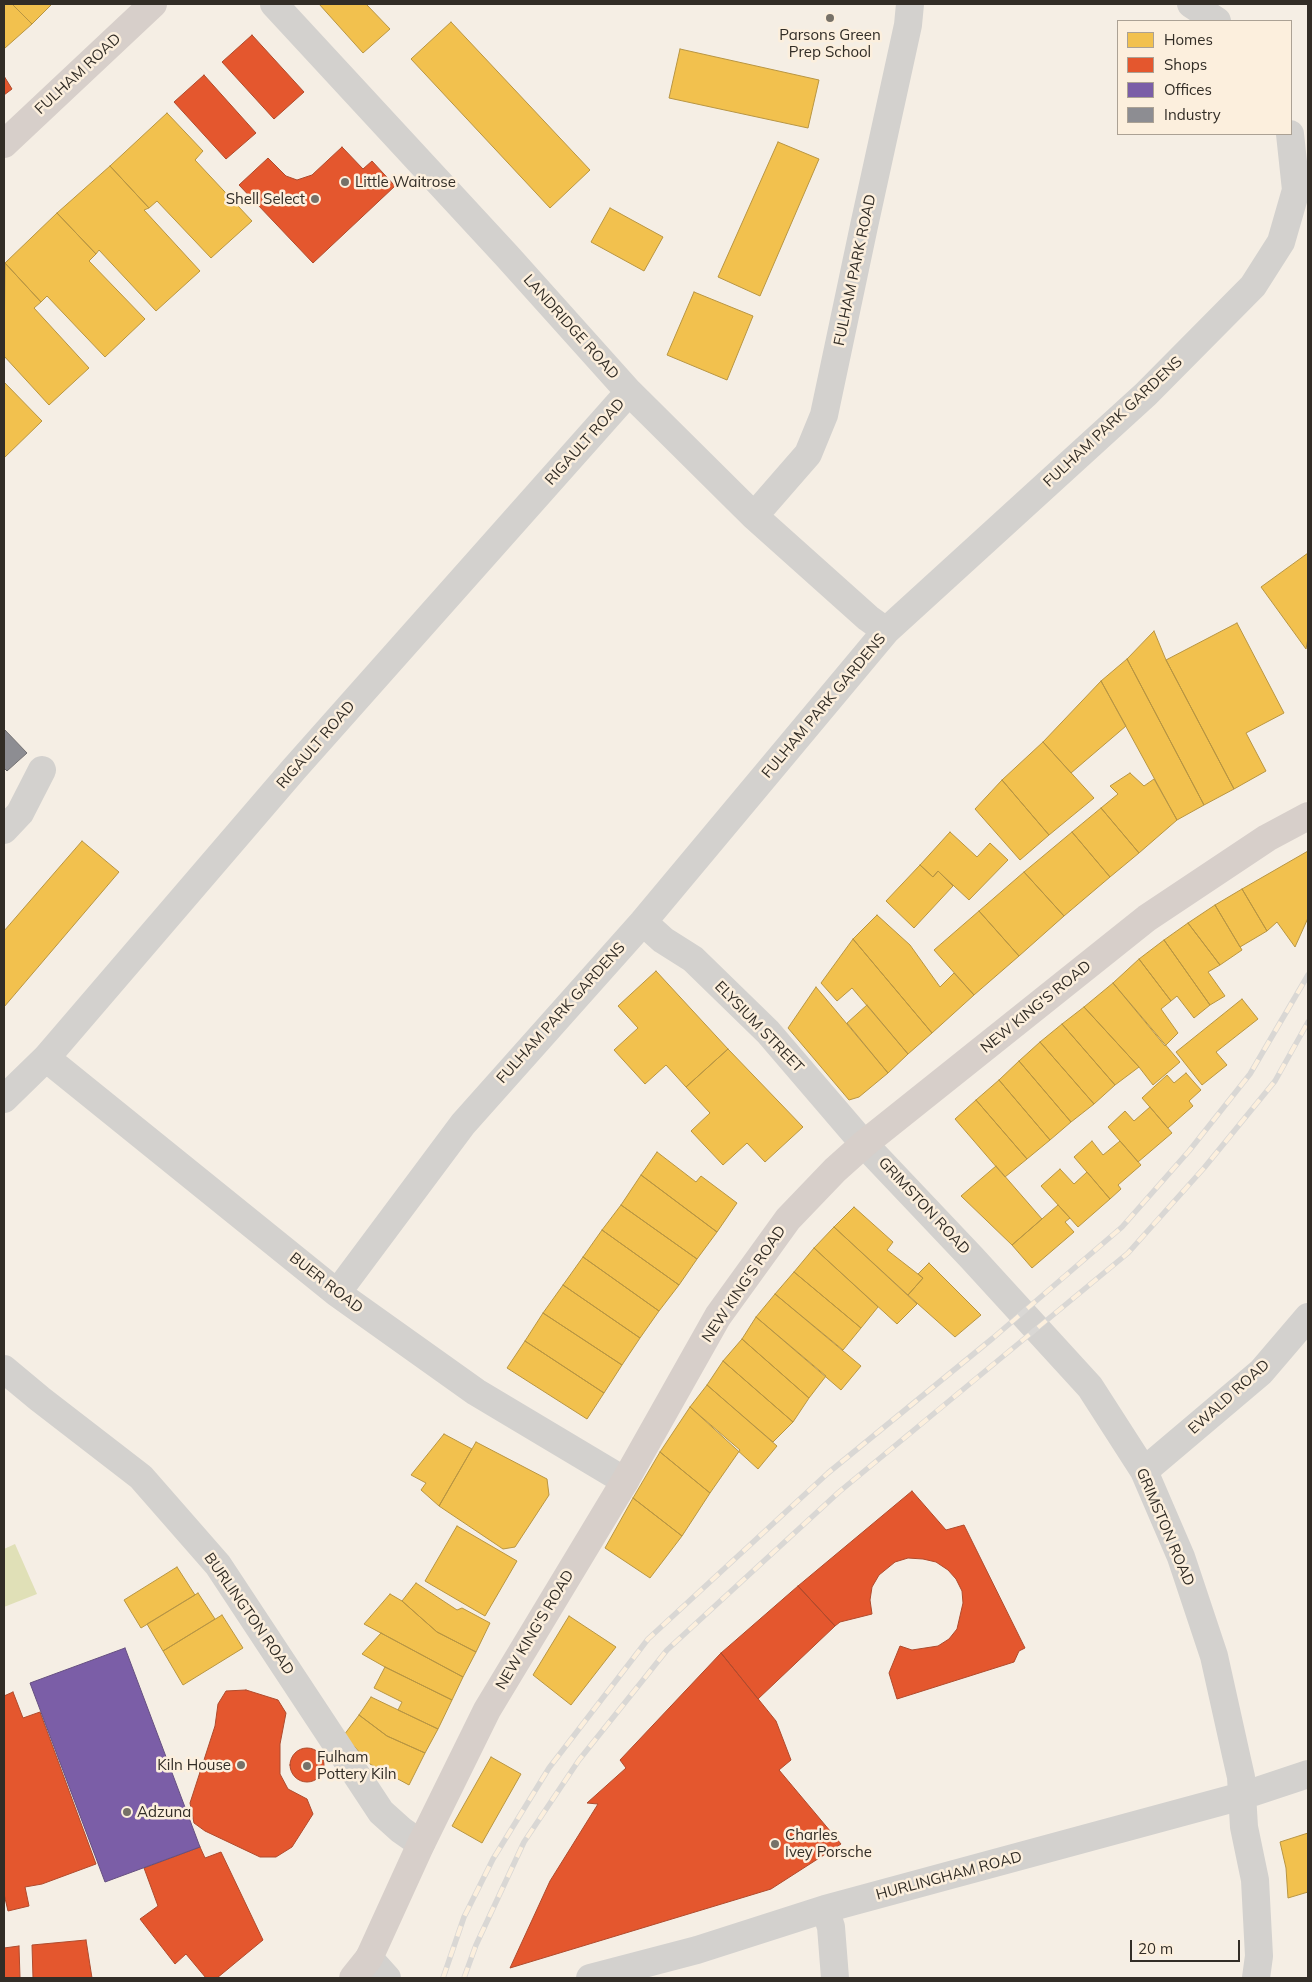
<!DOCTYPE html>
<html>
<head>
<meta charset="utf-8">
<style>
	body { margin:0 }
	#map { position:relative; width:1312px; height:1982px; overflow:hidden; background:#f5eee4; font-family:Mulish,sans-serif }
	canvas { display:block }
	.frame { position:absolute; inset:0; border:5px solid #322d26; pointer-events:none }
	.legend { position:absolute; left:1117px; top:20px; width:175px; height:115px; box-sizing:border-box; background:#fcefdd; border:1px solid #aba194; margin:0; padding:6px 9px; list-style:none; font-size:15px; color:#322d26 }
	.legend li { display:flex; align-items:center; gap:10px; height:25px }
	.legend b { width:25px; border:1px solid #aba194 }
	.scale { position:absolute; left:1130px; top:1940px; width:110px; height:22px; box-sizing:border-box; border:2px solid #322d26; border-top:0; padding-left:6px; font-size:15px; line-height:18px; white-space:nowrap; color:#322d26; -webkit-text-stroke:4px #fcefdd; paint-order:stroke }
</style>
</head>
<body>
<div id="map">
<canvas width="1312" height="1982"></canvas>
<div class="frame"></div>
<ul class="legend">
<li><b style="height:14px;background:#f2c14e"></b>Homes</li>
<li><b style="height:14px;background:#e4572e"></b>Shops</li>
<li><b style="height:14px;background:#7b5ea7"></b>Offices</li>
<li><b style="height:14px;background:#8d8d92"></b>Industry</li>
</ul>
<div class="scale">20 m</div>
</div>
<script>
const ctx = document.querySelector('canvas').getContext('2d');
ctx.lineJoin = 'round';
function paint(path, color) { ctx.fillStyle = color; ctx.fill(path, 'evenodd'); }
const shape = rows => new Path2D(rows.map(r => 'M' + r).join(''));
function trace(path, color, width, dash) { ctx.strokeStyle = color; ctx.lineWidth = width; ctx.lineCap = dash ? 'butt' : 'round'; ctx.setLineDash(dash || []); ctx.stroke(path); }
function drawText(font, color, halo, rows, align = 'center') {
  ctx.font = font + ' Mulish,sans-serif'; ctx.lineWidth = 5; ctx.setLineDash([]); ctx.textBaseline = 'middle'; ctx.strokeStyle = halo; ctx.fillStyle = color; for (const [text, x, y, turn = 0] of rows) {
    ctx.save(); ctx.translate(x, y); ctx.rotate((+turn || 0) * Math.PI / 180); ctx.textAlign = isNaN(turn) ? turn : align; if (halo) ctx.strokeText(text, 0, 0); ctx.fillText(text, 0, 0); ctx.restore();
  }
}
paint(shape([
	[15,1544,37,1594,4,1607,4,1549]
]), '#e0e0b7');
const homes = shape([
	[4,4,12,4,32,24,5,48,4,46,4,4],
	[12,4,52,4,32,24,12,4],
	[319,4,366,4,390,29,363,53,319,4],
	[451,22,590,170,550,208,411,59,451,22],
	[680,49,819,80,808,128,669,98,680,49],
	[167,113,203,151,195,160,252,221,211,258,157,201,149,208,110,166,167,113],
	[778,142,819,159,760,296,718,277,778,142],
	[110,166,149,208,144,210,200,271,156,311,99,250,96,254,57,213,110,166],
	[610,208,663,237,644,271,591,242,610,208],
	[57,213,96,254,89,261,145,319,105,357,47,296,41,302,5,263,57,213],
	[5,263,41,302,34,308,89,368,49,405,4,356,5,263],
	[694,292,753,316,727,380,667,355,694,292],
	[4,382,42,421,4,458,4,382],
	[1308,553,1308,638,1306,649,1261,587,1308,553],
	[1237,623,1284,713,1246,733,1266,771,1234,789,1166,660,1237,623],
	[1154,631,1166,660,1234,789,1204,805,1127,659,1154,631],
	[1127,659,1204,805,1177,820,1101,681,1127,659],
	[1101,681,1126,726,1071,773,1043,742,1101,681],
	[1043,742,1094,798,1049,835,1002,780,1043,742],
	[1130,773,1144,786,1154,779,1177,820,1139,853,1101,808,1118,794,1110,786,1130,773],
	[1002,780,1049,835,1020,860,975,809,1002,780],
	[1101,808,1139,853,1110,877,1072,832,1101,808],
	[950,832,977,857,990,843,1008,860,969,900,938,871,933,877,920,865,950,832],
	[1072,832,1110,877,1064,916,1024,872,1072,832],
	[82,841,119,872,4,1007,4,931,82,841],
	[1308,851,1308,918,1295,947,1277,922,1267,931,1242,889,1308,851],
	[920,865,933,877,938,871,953,886,914,928,886,901,920,865],
	[1024,872,1064,916,1019,956,979,911,1024,872],
	[1242,889,1267,931,1240,947,1215,905,1242,889],
	[1215,905,1242,950,1220,965,1188,923,1215,905],
	[979,911,1019,956,974,995,934,950,979,911],
	[877,915,910,945,940,987,954,973,974,995,932,1033,853,939,877,915],
	[1188,923,1220,965,1208,972,1225,996,1210,1005,1164,940,1188,923],
	[853,939,932,1033,908,1054,852,988,837,1001,821,983,853,939],
	[1164,940,1210,1005,1194,1018,1177,996,1171,1001,1139,959,1164,940],
	[1139,959,1171,1001,1161,1009,1178,1033,1165,1046,1113,983,1139,959],
	[656,971,728,1049,686,1087,666,1065,645,1084,614,1050,638,1028,618,1006,656,971],
	[1113,983,1180,1062,1153,1085,1139,1067,1084,1007,1113,983],
	[816,987,888,1073,859,1097,849,1100,788,1028,816,987],
	[1242,999,1258,1019,1216,1052,1227,1065,1202,1085,1176,1052,1242,999],
	[867,1005,908,1054,888,1073,847,1023,867,1005],
	[1084,1007,1139,1067,1115,1085,1062,1024,1084,1007],
	[1062,1024,1115,1085,1094,1104,1040,1042,1062,1024],
	[1040,1042,1094,1104,1071,1122,1019,1061,1040,1042],
	[728,1049,803,1127,765,1162,747,1143,723,1165,691,1131,710,1113,686,1087,728,1049],
	[1019,1061,1071,1122,1050,1140,999,1080,1019,1061],
	[1186,1073,1201,1090,1189,1101,1193,1106,1168,1128,1142,1098,1167,1075,1174,1083,1186,1073],
	[999,1080,1050,1140,1027,1159,976,1100,999,1080],
	[976,1100,1027,1159,1005,1177,955,1119,976,1100],
	[1150,1107,1172,1133,1138,1162,1108,1127,1125,1111,1134,1121,1150,1107],
	[1092,1141,1103,1155,1120,1141,1141,1165,1118,1185,1121,1189,1110,1199,1074,1157,1092,1141],
	[657,1152,696,1182,701,1176,737,1203,717,1232,641,1175,657,1152],
	[996,1166,1042,1219,1012,1245,961,1196,996,1166],
	[1060,1169,1074,1184,1087,1172,1110,1199,1078,1227,1041,1186,1060,1169],
	[641,1175,717,1232,697,1259,621,1205,641,1175],
	[621,1205,697,1259,679,1285,602,1230,621,1205],
	[1058,1205,1070,1218,1065,1222,1074,1232,1032,1268,1012,1245,1058,1205],
	[854,1207,893,1242,887,1250,923,1278,908,1295,834,1227,854,1207],
	[834,1227,917,1304,897,1324,814,1248,834,1227],
	[602,1230,679,1285,659,1311,583,1257,602,1230],
	[814,1248,878,1307,861,1328,794,1272,814,1248],
	[583,1257,659,1311,640,1338,563,1285,583,1257],
	[929,1263,981,1315,955,1337,908,1295,923,1278,918,1274,929,1263],
	[794,1272,861,1328,843,1350,775,1294,794,1272],
	[563,1285,640,1338,622,1365,543,1313,563,1285],
	[775,1294,861,1366,841,1390,756,1317,775,1294],
	[543,1313,622,1365,604,1393,525,1341,543,1313],
	[756,1317,826,1376,809,1398,742,1339,756,1317],
	[742,1339,809,1398,793,1422,723,1361,742,1339],
	[525,1341,604,1393,587,1419,507,1368,525,1341],
	[723,1361,793,1422,773,1442,707,1385,723,1361],
	[707,1385,777,1446,758,1469,690,1407,707,1385],
	[690,1407,740,1450,710,1493,660,1452,690,1407],
	[444,1434,472,1449,439,1506,421,1490,426,1483,411,1475,444,1434],
	[476,1442,547,1479,549,1495,515,1547,503,1549,439,1506,476,1442],
	[660,1452,710,1493,682,1536,633,1498,660,1452],
	[633,1498,682,1536,650,1578,605,1548,633,1498],
	[457,1526,517,1561,485,1616,425,1581,457,1526],
	[177,1567,195,1595,141,1628,124,1600,177,1567],
	[416,1583,457,1610,462,1608,490,1623,476,1652,437,1632,402,1601,416,1583],
	[198,1593,215,1619,163,1651,147,1624,198,1593],
	[390,1594,402,1601,437,1632,476,1652,463,1677,364,1624,390,1594],
	[222,1615,243,1648,183,1685,163,1651,222,1615],
	[569,1616,616,1647,571,1705,533,1675,569,1616],
	[381,1633,463,1677,452,1700,385,1667,362,1654,381,1633],
	[385,1667,452,1700,438,1729,398,1710,402,1702,374,1688,385,1667],
	[371,1697,438,1729,425,1753,387,1736,359,1715,371,1697],
	[359,1715,387,1736,425,1753,409,1785,370,1764,344,1735,359,1715],
	[491,1757,521,1774,482,1843,452,1826,491,1757],
	[1308,1833,1308,1892,1288,1898,1286,1868,1280,1842,1308,1833]
]);
paint(homes, '#f2c14e');
trace(homes, '#b89542', 1);
const shops = shape([
	[252,35,304,92,274,119,222,62,252,35],
	[204,75,256,133,226,159,174,102,204,75],
	[4,76,12,89,4,95,4,76],
	[342,147,363,169,372,161,395,186,313,263,239,185,268,158,286,176,297,180,312,175,342,147],
	[912,1491,946,1530,964,1525,1025,1648,1019,1651,1014,1662,897,1699,889,1673,900,1646,912,1650,938,1646,949,1639,957,1629,963,1603,962,1591,956,1579,948,1570,936,1562,923,1559,908,1558,895,1562,879,1575,872,1587,870,1600,872,1614,840,1622,835,1626,798,1586,912,1491],
	[798,1586,835,1626,758,1699,721,1653,798,1586],
	[721,1653,776,1721,791,1760,779,1770,841,1844,771,1889,510,1968,550,1881,598,1804,587,1803,626,1768,620,1760,721,1653],
	[246,1690,278,1700,286,1713,280,1744,280,1774,288,1789,307,1799,313,1814,292,1847,276,1857,260,1857,205,1831,194,1823,190,1803,215,1726,218,1704,226,1691,246,1690],
	[13,1692,23,1718,40,1712,96,1864,42,1884,25,1887,29,1906,8,1911,4,1894,4,1696,13,1692],
	'290 1765a17 17 0 1 1 34 0a17 17 0 1 1-34 0Z',
	[200,1847,205,1858,221,1852,263,1940,217,1978,206,1978,186,1954,175,1964,140,1919,158,1906,144,1868,200,1847],
	[86,1940,92,1978,33,1978,32,1945,86,1940],
	[19,1946,20,1978,4,1978,4,1948,19,1946]
]);
paint(shops, '#e4572e');
trace(shops, '#af4a2c', 1);
const offices = shape([
	[125,1648,200,1847,105,1882,30,1683,125,1648]
]);
paint(offices, '#7b5ea7');
trace(offices, '#654f80', 1);
const industry = shape([
	[4,729,27,753,7,771,4,768,4,729]
]);
paint(industry, '#8d8d92');
trace(industry, '#727072', 1);
trace(shape([
	[274,4,507,256,629,392,754,516,868,618,886,631],
	[1191,4,1217,21],
	[754,516,808,454,824,415,864,226,908,25,910,4],
	[4,830,20,813,42,770],
	[643,922,663,940,693,959,768,1032,864,1144,972,1258,1090,1387,1144,1471,1181,1557,1214,1656,1236,1755,1241,1777,1244,1827,1255,1880,1259,1956,1256,1978],
	[46,1058,337,1293,476,1392,625,1481],
	[4,1099,46,1058,294,769,629,392],
	[337,1293,463,1124,643,922,886,631,1146,394,1253,286,1281,242,1296,190,1290,134],
	[4,1369,40,1399,141,1477,218,1565,381,1812,401,1830,421,1844],
	[1144,1471,1261,1372,1308,1317],
	[825,1909,831,1927,835,1978],
	[369,1958,387,1978],
	[590,1978,697,1950,825,1909,1242,1796,1308,1774]
]), '#d3d1ce', 28);
trace(shape([
	[4,144,153,4],
	[353,1978,369,1958,421,1844,487,1710,625,1481,718,1316,788,1219,835,1170,864,1144,1147,918,1267,838,1308,816]
]), '#d7cfca', 28);
const rail = shape([
	[443,1978,464,1917,493,1859,549,1768,648,1639,828,1473,993,1338,1122,1227,1189,1151,1250,1074,1308,975],
	[464,1978,476,1945,524,1842,579,1760,667,1650,839,1492,1128,1253,1204,1168,1275,1081,1308,1022]
]);
trace(rail, '#d9d7d4', 5.5);
trace(rail, '#fcefdd', 4, [11]);
for (const [x, y, r, color] of [
	[830,18,5,"#767168"],
	[345,182,5,"#767168"],
	[315,199,5,"#767168"],
	[241,1765,5,"#767168"],
	[307,1766,5,"#767168"],
	[127,1812,5,"#767168"],
	[775,1844,5,"#767168"]
]) { const dot = new Path2D(); dot.arc(x, y, r, 0, 2 * Math.PI); ctx.fillStyle = color; ctx.fill(dot); trace(dot, '#fcefdd', 2); }
drawText('15px', '#322d26', '#fcefdd', [
	["Parsons Green",830,35,"center"],
	["Prep School",830,52,"center"],
	["Little Waitrose",355,182],
	["Shell Select",305,199,"right"],
	["Fulham",317,1757],
	["Pottery Kiln",317,1774],
	["Kiln House",231,1765,"right"],
	["Adzuna",137,1812],
	["Charles",785,1835],
	["Ivey Porsche",785,1852]
], 'left');
drawText('15px', '#322d26', '#fcefdd', [
	["FULHAM ROAD",78,74,-43],
	["FULHAM PARK ROAD",855,270,-78],
	["LANDRIDGE ROAD",571,327,48],
	["FULHAM PARK GARDENS",1113,422,-43],
	["RIGAULT ROAD",585,442,-48],
	["FULHAM PARK GARDENS",824,706,-50],
	["RIGAULT ROAD",316,745,-49],
	["NEW KING'S ROAD",1036,1007,-39],
	["FULHAM PARK GARDENS",561,1013,-48],
	["ELYSIUM STREET",759,1027,46],
	["GRIMSTON ROAD",924,1206,47],
	["BUER ROAD",326,1283,38],
	["NEW KING'S ROAD",744,1284,-56],
	["EWALD ROAD",1229,1397,-42],
	["GRIMSTON ROAD",1165,1527,67],
	["BURLINGTON ROAD",249,1614,55],
	["NEW KING'S ROAD",535,1630,-59],
	["HURLINGHAM ROAD",949,1876,-15]
]);
</script>
</body>
</html>
